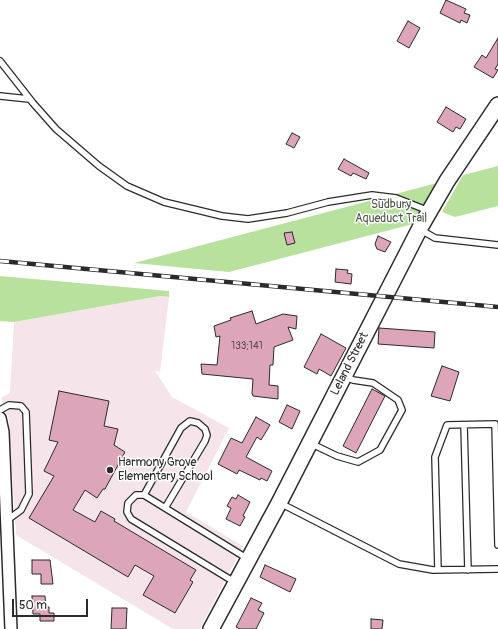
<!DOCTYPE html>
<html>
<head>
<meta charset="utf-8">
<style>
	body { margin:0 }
	#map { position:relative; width:498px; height:629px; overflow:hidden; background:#fff; font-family:Pangolin,sans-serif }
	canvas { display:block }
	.scale { position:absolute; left:12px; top:599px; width:76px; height:18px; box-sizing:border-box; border:2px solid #2b2b2b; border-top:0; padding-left:5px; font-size:12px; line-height:14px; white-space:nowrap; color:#2b2b2b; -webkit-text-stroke:3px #fff; paint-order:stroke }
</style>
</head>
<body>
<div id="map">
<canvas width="498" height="629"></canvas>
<div class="scale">50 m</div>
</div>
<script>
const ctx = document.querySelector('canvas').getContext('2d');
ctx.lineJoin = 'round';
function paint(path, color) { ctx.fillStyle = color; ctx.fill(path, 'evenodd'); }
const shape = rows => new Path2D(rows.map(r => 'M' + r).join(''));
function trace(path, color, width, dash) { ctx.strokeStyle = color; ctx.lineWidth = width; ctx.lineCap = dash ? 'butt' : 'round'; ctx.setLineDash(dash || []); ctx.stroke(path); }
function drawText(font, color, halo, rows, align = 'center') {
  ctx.font = font + ' Pangolin,sans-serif'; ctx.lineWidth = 3; ctx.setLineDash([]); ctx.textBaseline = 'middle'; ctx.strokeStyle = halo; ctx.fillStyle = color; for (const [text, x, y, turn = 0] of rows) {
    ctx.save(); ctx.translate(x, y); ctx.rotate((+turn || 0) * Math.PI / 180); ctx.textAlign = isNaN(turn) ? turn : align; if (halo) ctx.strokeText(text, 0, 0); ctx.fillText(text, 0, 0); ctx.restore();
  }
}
paint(shape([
	[160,296,169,297,160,372,155,371,172,397,229,428,186,512,243,546,200,629,173,629,16,535,9,420,1,398,10,393,14,322]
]), '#f5e4ea');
paint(shape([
	[498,166,498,206,455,217,442,212,463,175],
	[437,183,413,224,229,272,134,263],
	[0,276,169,291,169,297,160,296,14,322,0,321]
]), '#b8e19d');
const building = shape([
	[446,0,466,9,464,13,470,15,467,23,461,20,460,23,440,13,446,0],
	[408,21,420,28,409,48,397,41,408,21],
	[498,38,498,64,495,69,498,70,493,78,474,67,482,55,486,58,498,38],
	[446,107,466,119,460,129,456,127,453,132,437,122,446,107],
	[292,133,300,137,294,148,286,144,292,133],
	[344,159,369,173,366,179,353,173,351,176,338,169,344,159],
	[292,232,295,243,287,245,284,233,292,232],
	[378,236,391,242,385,252,377,249,375,244,378,236],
	[336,269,348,270,347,273,352,274,351,284,335,282,336,269],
	[252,311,256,324,283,314,297,316,296,329,288,327,293,340,274,347,273,365,270,365,269,385,278,386,278,399,253,396,252,393,253,379,202,374,201,364,217,365,220,336,216,337,214,326,231,320,230,318,252,311],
	[379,328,435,332,434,348,378,344,379,328],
	[321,334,346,348,331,376,319,369,317,374,304,367,321,334],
	[442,366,459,372,450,401,431,396,442,366],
	[372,389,385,396,356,453,343,446,372,389],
	[59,391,109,401,104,426,118,429,114,445,125,452,105,489,103,489,97,498,85,490,73,510,95,522,101,511,115,519,114,521,196,570,190,580,193,582,175,613,143,595,154,576,135,565,128,577,29,518,54,476,44,471,58,442,49,440,59,391],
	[287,405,300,411,292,429,279,422,287,405],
	[256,417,270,425,261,440,257,437,246,457,272,471,267,481,261,478,260,480,239,470,237,474,218,464,231,438,242,443,256,417],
	[238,495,250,502,243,516,245,517,240,526,226,519,231,508,227,506,232,497,236,499,238,495],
	[32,560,50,560,53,584,41,584,41,574,32,574,32,560],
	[265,565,296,579,290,592,260,577,265,565],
	[32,596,45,596,46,607,49,607,49,613,54,613,54,621,40,621,40,614,33,614,32,596],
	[251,598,262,603,258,610,264,613,256,629,240,629,236,627,251,598],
	[112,608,127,608,126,629,111,629,112,608],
	[371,619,383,620,382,629,371,629,371,619]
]);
paint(building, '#dda5b9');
trace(building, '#2b2b2b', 1);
const lane = shape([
	[0,61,33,103,56,129,99,166,127,186,164,202,222,216,248,219,287,213,328,202,372,195,396,198,429,211],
	[0,96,29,99],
	[421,230,435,238,498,245],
	[0,410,9,405,21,406,26,412,29,494,21,510,6,521],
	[464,425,468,570],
	[310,443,337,456,358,462,380,450,402,410,398,400,373,383,353,380,345,376],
	[144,495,181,428,190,421,198,423,205,429,207,435,205,441,165,508],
	[280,503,399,564,433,570,498,569],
	[438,570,435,457,447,425,495,424,498,545],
	[236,583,131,519,127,512,128,503,136,495,144,495,248,559]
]);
const street = shape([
	[0,418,3,432,11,629]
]);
const secondary = shape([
	[211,629,279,503,421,226,447,181,498,105]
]);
trace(lane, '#2b2b2b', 8);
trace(street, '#2b2b2b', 14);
trace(secondary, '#2b2b2b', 18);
trace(lane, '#fff', 5.5);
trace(street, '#fff', 11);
trace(secondary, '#fff', 15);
const rail = shape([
	[0,261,498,307]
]);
trace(rail, '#2b2b2b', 4.5);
trace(rail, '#fff', 3, [9]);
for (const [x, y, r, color] of [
	[110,470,4,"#2b2b2b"]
]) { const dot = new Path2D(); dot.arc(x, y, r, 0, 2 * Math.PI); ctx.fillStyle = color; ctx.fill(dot); trace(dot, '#fff', 1.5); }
drawText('10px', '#584a4e', null, [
	["133;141",247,346]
]);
drawText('12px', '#4e5848', '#fff', [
	["Sudbury",391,205],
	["Aqueduct Trail",391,219]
]);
drawText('12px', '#2b2b2b', '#fff', [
	["Leland Street",350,364,-63]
]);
drawText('12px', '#2b2b2b', '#fff', [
	["Harmony Grove",118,463],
	["Elementary School",118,477]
], 'left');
</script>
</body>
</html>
